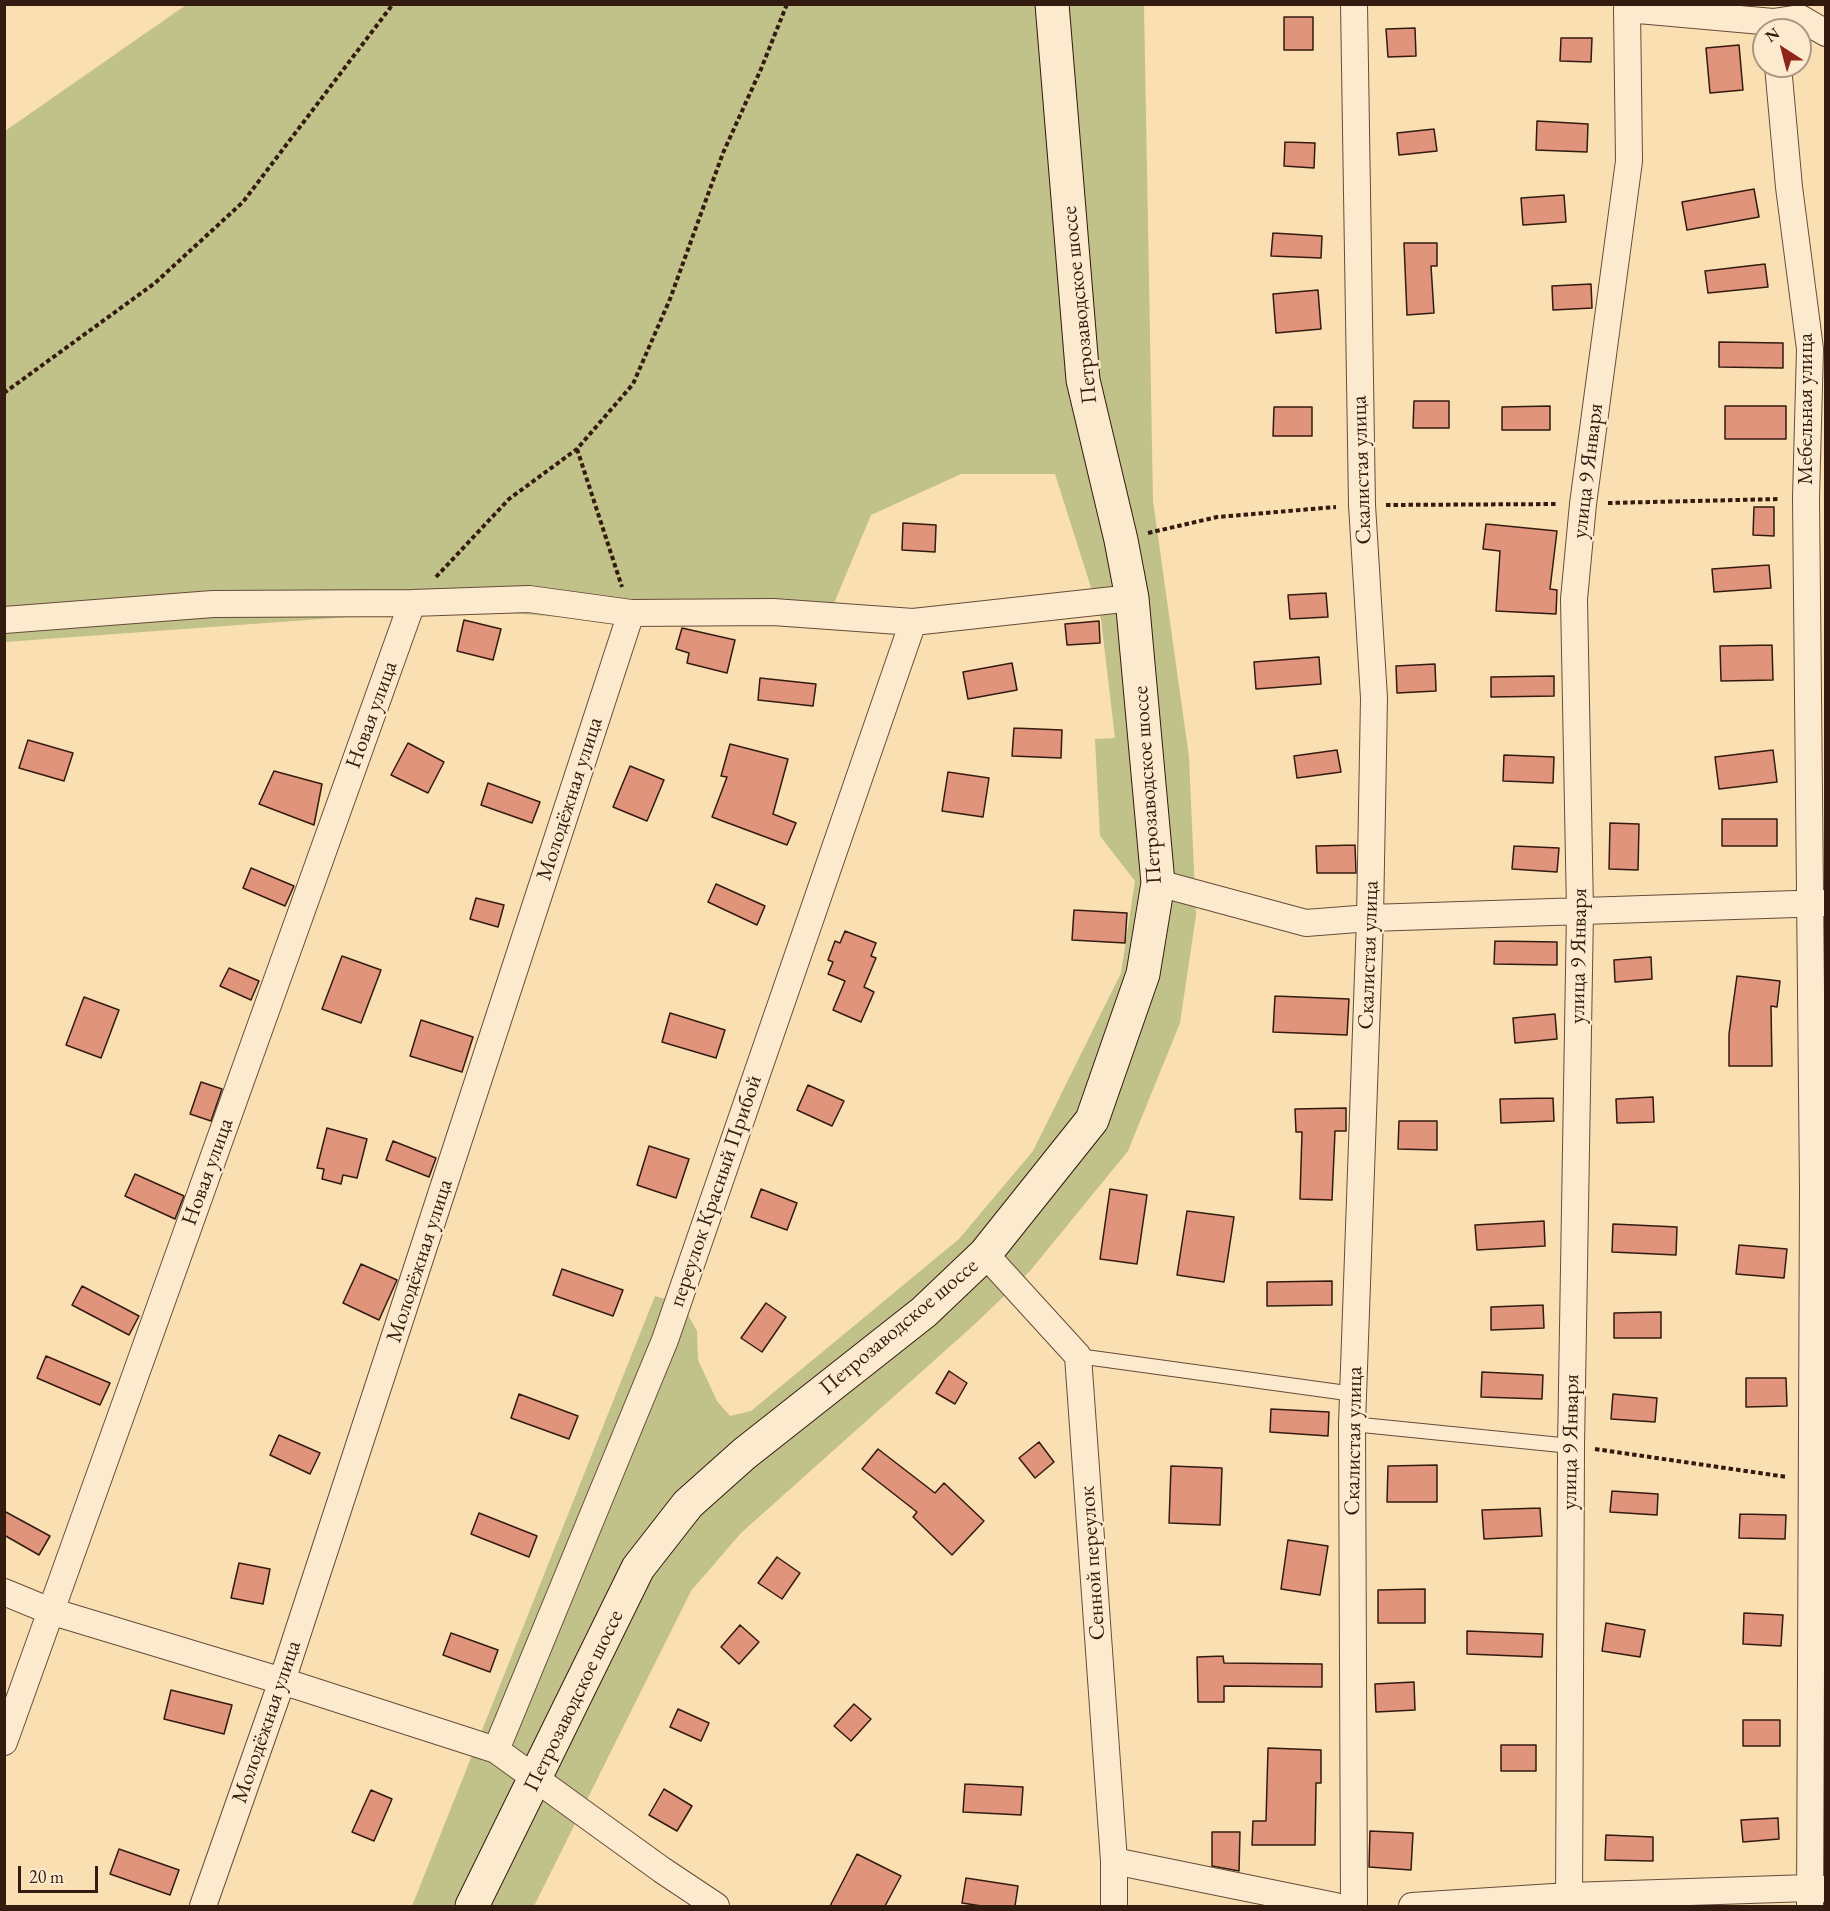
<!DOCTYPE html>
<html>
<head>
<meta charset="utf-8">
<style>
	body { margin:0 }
	#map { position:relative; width:1830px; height:1911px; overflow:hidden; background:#fadfb3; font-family:"EB Garamond",serif }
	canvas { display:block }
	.frame { position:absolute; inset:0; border:6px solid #341b0f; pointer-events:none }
	.north { position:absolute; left:1752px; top:18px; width:60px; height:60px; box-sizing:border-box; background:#fceace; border:2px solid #ac9782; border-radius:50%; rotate:324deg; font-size:16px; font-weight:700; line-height:24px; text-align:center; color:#341b0f }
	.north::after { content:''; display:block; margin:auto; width:21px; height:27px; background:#8f2418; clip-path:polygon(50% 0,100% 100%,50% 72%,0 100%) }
	.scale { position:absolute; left:18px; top:1866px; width:80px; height:27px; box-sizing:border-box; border:3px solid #341b0f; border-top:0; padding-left:8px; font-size:18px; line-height:21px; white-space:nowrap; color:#341b0f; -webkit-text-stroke:4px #fceace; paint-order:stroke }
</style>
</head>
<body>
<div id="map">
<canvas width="1830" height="1911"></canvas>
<div class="frame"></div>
<div class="north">N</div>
<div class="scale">20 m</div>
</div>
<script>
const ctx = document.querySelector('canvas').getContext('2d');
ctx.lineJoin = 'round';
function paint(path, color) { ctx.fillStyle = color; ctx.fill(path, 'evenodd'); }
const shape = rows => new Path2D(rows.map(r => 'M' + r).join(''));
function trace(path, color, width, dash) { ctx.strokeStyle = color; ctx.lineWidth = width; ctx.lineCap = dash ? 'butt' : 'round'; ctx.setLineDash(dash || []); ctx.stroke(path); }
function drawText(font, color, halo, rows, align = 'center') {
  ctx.font = font + ' "EB Garamond",serif'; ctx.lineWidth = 4.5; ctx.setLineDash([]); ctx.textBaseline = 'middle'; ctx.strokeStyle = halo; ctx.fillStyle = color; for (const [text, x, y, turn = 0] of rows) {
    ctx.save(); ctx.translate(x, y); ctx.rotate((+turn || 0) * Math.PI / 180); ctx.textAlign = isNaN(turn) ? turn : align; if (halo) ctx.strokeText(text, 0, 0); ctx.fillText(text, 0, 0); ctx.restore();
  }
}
paint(shape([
	[186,5,1144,5,1153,501,1189,757,1196,915,1180,1023,1128,1151,1030,1271,975,1324,741,1533,691,1591,534,1906,412,1906,655,1296,682,1304,697,1331,698,1360,717,1401,730,1416,751,1411,959,1239,1033,1151,1121,973,1135,881,1100,836,1095,739,1115,738,1101,619,1055,474,961,474,871,515,824,627,648,624,459,609,5,642,5,131]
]), '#c1c18a');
const building = shape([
	[1284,17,1313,17,1313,50,1284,50,1284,17],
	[1415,28,1416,56,1388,57,1386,29,1415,28],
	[1561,38,1592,38,1591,62,1560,61,1561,38],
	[1739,45,1743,90,1710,93,1706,48,1739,45],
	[1537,121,1588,124,1587,152,1536,150,1537,121],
	[1434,129,1437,151,1399,155,1397,133,1434,129],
	[1285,142,1315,143,1314,168,1284,166,1285,142],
	[1754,189,1759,217,1687,230,1682,202,1754,189],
	[1564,195,1566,222,1523,225,1521,198,1564,195],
	[1273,233,1322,236,1321,258,1271,256,1273,233],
	[1404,243,1437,243,1437,266,1431,266,1434,313,1407,315,1404,243],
	[1765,264,1768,287,1708,293,1705,271,1765,264],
	[1591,284,1592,308,1553,310,1552,286,1591,284],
	[1318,290,1321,329,1276,333,1273,294,1318,290],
	[1719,342,1783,343,1783,368,1719,367,1719,342],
	[1414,401,1449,401,1449,428,1413,428,1414,401],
	[1550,406,1550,430,1502,430,1502,407,1550,406],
	[1725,406,1786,406,1786,439,1725,439,1725,406],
	[1274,407,1312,407,1312,436,1273,436,1274,407],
	[1754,507,1774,507,1774,536,1753,535,1754,507],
	[903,523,936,525,935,552,902,550,903,523],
	[1486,524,1557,531,1550,589,1557,590,1556,614,1496,611,1500,551,1483,549,1486,524],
	[1769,565,1771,588,1714,592,1712,569,1769,565],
	[1326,593,1328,617,1290,619,1288,595,1326,593],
	[464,620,501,629,493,660,457,651,464,620],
	[1099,621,1100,643,1067,645,1065,624,1099,621],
	[682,628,735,640,727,673,687,663,689,653,676,649,682,628],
	[1772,645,1773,680,1721,681,1720,646,1772,645],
	[1319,657,1321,684,1256,689,1254,662,1319,657],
	[1012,663,1017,690,968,699,963,672,1012,663],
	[1435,664,1436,691,1397,693,1396,666,1435,664],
	[1554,676,1554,696,1491,697,1491,677,1554,676],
	[760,678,816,684,813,706,758,700,760,678],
	[1014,728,1062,730,1061,758,1012,756,1014,728],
	[28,740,73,753,64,781,19,768,28,740],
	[408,743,444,762,428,793,391,775,408,743],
	[730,744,788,759,773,814,796,823,787,845,712,817,727,777,721,776,730,744],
	[1337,750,1341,772,1297,778,1294,756,1337,750],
	[1773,750,1777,782,1719,789,1715,757,1773,750],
	[1504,755,1554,757,1553,783,1503,781,1504,755],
	[630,766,664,780,647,821,613,807,630,766],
	[274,771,322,784,314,825,259,804,274,771],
	[948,772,989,778,983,817,942,811,948,772],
	[488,783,540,802,532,823,481,805,488,783],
	[1722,819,1777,819,1777,846,1722,846,1722,819],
	[1610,823,1639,824,1638,870,1609,869,1610,823],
	[1355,845,1356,873,1317,873,1316,846,1355,845],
	[1514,846,1559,848,1557,872,1512,869,1514,846],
	[251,868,294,886,285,906,243,888,251,868],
	[716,884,765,906,757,925,708,902,716,884],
	[476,898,504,905,498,927,470,919,476,898],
	[1074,910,1127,913,1125,943,1072,940,1074,910],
	[845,931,876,943,871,956,876,958,864,987,874,992,861,1022,833,1010,845,981,828,974,833,962,828,960,835,941,840,943,845,931],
	[1495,941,1557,942,1557,965,1494,964,1495,941],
	[342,956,381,970,361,1023,322,1009,342,956],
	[1651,957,1652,979,1615,982,1614,960,1651,957],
	[229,968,259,981,251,1000,220,986,229,968],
	[1737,976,1780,981,1777,1007,1771,1006,1772,1066,1729,1066,1729,1034,1737,976],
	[1275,996,1349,999,1347,1035,1273,1032,1275,996],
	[84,997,119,1010,101,1058,66,1045,84,997],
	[670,1013,725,1030,716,1058,662,1042,670,1013],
	[1555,1014,1557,1039,1515,1043,1513,1018,1555,1014],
	[421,1020,473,1037,462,1072,410,1056,421,1020],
	[201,1082,222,1089,211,1121,190,1114,201,1082],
	[808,1085,844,1101,832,1126,797,1110,808,1085],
	[1653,1097,1654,1122,1617,1123,1616,1099,1653,1097],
	[1553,1098,1554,1121,1501,1123,1500,1099,1553,1098],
	[1346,1108,1346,1131,1335,1131,1332,1200,1300,1199,1302,1132,1296,1132,1295,1109,1346,1108],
	[1399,1121,1437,1121,1437,1150,1398,1149,1399,1121],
	[327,1128,367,1139,357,1178,343,1175,341,1184,322,1179,324,1169,317,1168,327,1128],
	[393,1141,436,1158,429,1177,386,1160,393,1141],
	[649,1146,689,1159,676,1198,637,1185,649,1146],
	[135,1174,184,1196,175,1219,125,1196,135,1174],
	[761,1189,797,1203,787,1230,751,1217,761,1189],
	[1110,1189,1147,1195,1137,1264,1100,1259,1110,1189],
	[1187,1211,1234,1217,1224,1282,1177,1275,1187,1211],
	[1544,1221,1545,1246,1477,1250,1475,1225,1544,1221],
	[1613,1224,1677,1227,1676,1255,1612,1252,1613,1224],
	[1739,1245,1787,1249,1784,1278,1736,1274,1739,1245],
	[361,1264,397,1280,379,1320,343,1303,361,1264],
	[562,1269,623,1290,613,1316,553,1295,562,1269],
	[1332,1281,1332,1305,1267,1306,1267,1282,1332,1281],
	[82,1286,139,1316,129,1335,72,1305,82,1286],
	[766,1303,786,1317,762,1352,741,1338,766,1303],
	[1543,1305,1544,1328,1491,1330,1491,1307,1543,1305],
	[1661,1312,1661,1338,1614,1338,1614,1313,1661,1312],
	[46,1356,110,1383,100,1405,37,1378,46,1356],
	[949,1371,967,1383,955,1404,936,1393,949,1371],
	[1482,1372,1543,1375,1542,1399,1481,1397,1482,1372],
	[1746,1378,1786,1378,1787,1406,1746,1407,1746,1378],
	[519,1394,578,1416,569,1439,511,1418,519,1394],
	[1613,1394,1657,1398,1655,1422,1611,1419,1613,1394],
	[1271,1409,1329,1412,1328,1436,1270,1432,1271,1409],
	[279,1435,320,1453,310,1474,270,1455,279,1435],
	[1039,1442,1054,1462,1035,1478,1019,1458,1039,1442],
	[878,1449,935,1493,944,1483,984,1521,952,1555,913,1517,917,1512,862,1469,878,1449],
	[1437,1465,1437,1502,1387,1502,1388,1466,1437,1465],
	[1171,1466,1222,1468,1220,1525,1169,1523,1171,1466],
	[1612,1491,1658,1494,1657,1515,1610,1512,1612,1491],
	[1540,1508,1542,1536,1484,1539,1482,1510,1540,1508],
	[4,1511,50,1536,39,1555,4,1535,4,1511],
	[479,1513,537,1536,529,1557,471,1534,479,1513],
	[1740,1514,1786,1515,1785,1539,1739,1538,1740,1514],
	[1288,1540,1328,1546,1320,1595,1281,1589,1288,1540],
	[777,1557,800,1573,782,1599,758,1583,777,1557],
	[239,1563,270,1569,263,1604,231,1598,239,1563],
	[1425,1589,1425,1623,1378,1623,1378,1590,1425,1589],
	[1744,1613,1783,1615,1781,1646,1743,1644,1744,1613],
	[1606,1623,1645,1630,1640,1657,1602,1651,1606,1623],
	[740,1625,759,1642,739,1664,721,1647,740,1625],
	[1467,1631,1543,1634,1542,1657,1467,1654,1467,1631],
	[451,1633,498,1650,490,1672,443,1655,451,1633],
	[1223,1656,1224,1663,1322,1664,1322,1687,1224,1686,1224,1702,1198,1702,1197,1657,1223,1656],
	[1414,1682,1415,1710,1376,1712,1375,1684,1414,1682],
	[171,1690,232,1705,224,1734,164,1719,171,1690],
	[854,1704,871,1719,851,1741,834,1726,854,1704],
	[678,1709,709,1723,701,1741,670,1727,678,1709],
	[1743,1720,1780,1720,1780,1746,1743,1746,1743,1720],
	[1501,1745,1536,1745,1536,1771,1501,1771,1501,1745],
	[1268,1748,1321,1750,1321,1783,1316,1783,1315,1845,1252,1845,1253,1821,1266,1821,1268,1748],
	[965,1784,1023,1787,1021,1815,963,1812,965,1784],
	[664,1789,692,1806,677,1831,649,1815,664,1789],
	[371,1790,392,1799,374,1841,352,1832,371,1790],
	[1778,1818,1779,1839,1743,1842,1741,1820,1778,1818],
	[1370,1831,1413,1833,1411,1870,1369,1867,1370,1831],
	[1212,1832,1240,1832,1239,1871,1212,1866,1212,1832],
	[1606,1835,1653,1837,1653,1861,1605,1860,1606,1835],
	[119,1849,179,1870,170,1895,110,1874,119,1849],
	[857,1854,901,1876,885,1906,830,1906,857,1854],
	[966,1878,1018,1886,1015,1906,982,1906,962,1903,966,1878]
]);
paint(building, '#e0947c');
trace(building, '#341b0f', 1.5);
const service = shape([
	[1078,1356,1354,1394],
	[1352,1424,1571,1446]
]);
const minor = shape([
	[1627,9,1773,22,1800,18,1826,33],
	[1778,66,1789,187,1810,349,1806,498,1813,1188,1810,1906],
	[4,620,213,604,412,603,529,599,631,613,773,612,913,622,1132,598],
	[1158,883,1306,923,1370,918,1826,903],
	[985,1254,1078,1356,1114,1861,1114,1906],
	[4,1592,50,1611,282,1681,496,1750,662,1870,716,1906],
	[4,1742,412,603],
	[496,1750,665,1340,913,622],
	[1114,1861,1335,1906],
	[203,1906,282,1681,631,613],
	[1354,1906,1352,1424,1370,918,1374,698,1362,505,1354,4],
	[1412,1906,1569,1896,1809,1888,1825,1889],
	[1569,1906,1571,1446,1580,911,1574,599,1583,504,1629,161,1627,9]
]);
const secondary = shape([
	[472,1906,638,1568,688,1504,744,1454,924,1312,985,1254,1092,1120,1143,974,1158,883,1132,598,1121,540,1083,380,1052,4]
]);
trace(service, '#664c38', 16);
trace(minor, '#664c38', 28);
trace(secondary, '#341b0f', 35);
trace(shape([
	[4,393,155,283,243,202,393,4],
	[577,449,622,587],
	[1608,503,1780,499],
	[1386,505,1558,504],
	[1148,533,1217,517,1336,507],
	[436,577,509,499,577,449,633,384,670,299,723,153,761,69,787,4],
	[1595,1449,1787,1477]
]), '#341b0f', 4, [4.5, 3]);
trace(service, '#fceace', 14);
trace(minor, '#fceace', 26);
trace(secondary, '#fceace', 33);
drawText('22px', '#341b0f', '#fceace', [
	["Петрозаводское шоссе",1080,305,-96],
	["Мебельная улица",1806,409,-90],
	["Скалистая улица",1362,470,-92],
	["улица 9 Января",1588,471,-83],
	["Новая улица",372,715,-70],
	["Петрозаводское шоссе",1148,785,-94],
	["Молодёжная улица",570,799,-72],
	["Скалистая улица",1369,955,-88],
	["улица 9 Января",1579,956,-89],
	["Новая улица",208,1172,-70],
	["переулок Красный Прибой",716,1191,-71],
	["Молодёжная улица",420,1261,-72],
	["Петрозаводское шоссе",899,1327,-40],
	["Скалистая улица",1354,1441,-89],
	["улица 9 Января",1571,1442,-89],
	["Сенной переулок",1093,1563,-94],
	["Петрозаводское шоссе",574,1701,-64],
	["Молодёжная улица",267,1722,-71]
]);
</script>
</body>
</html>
